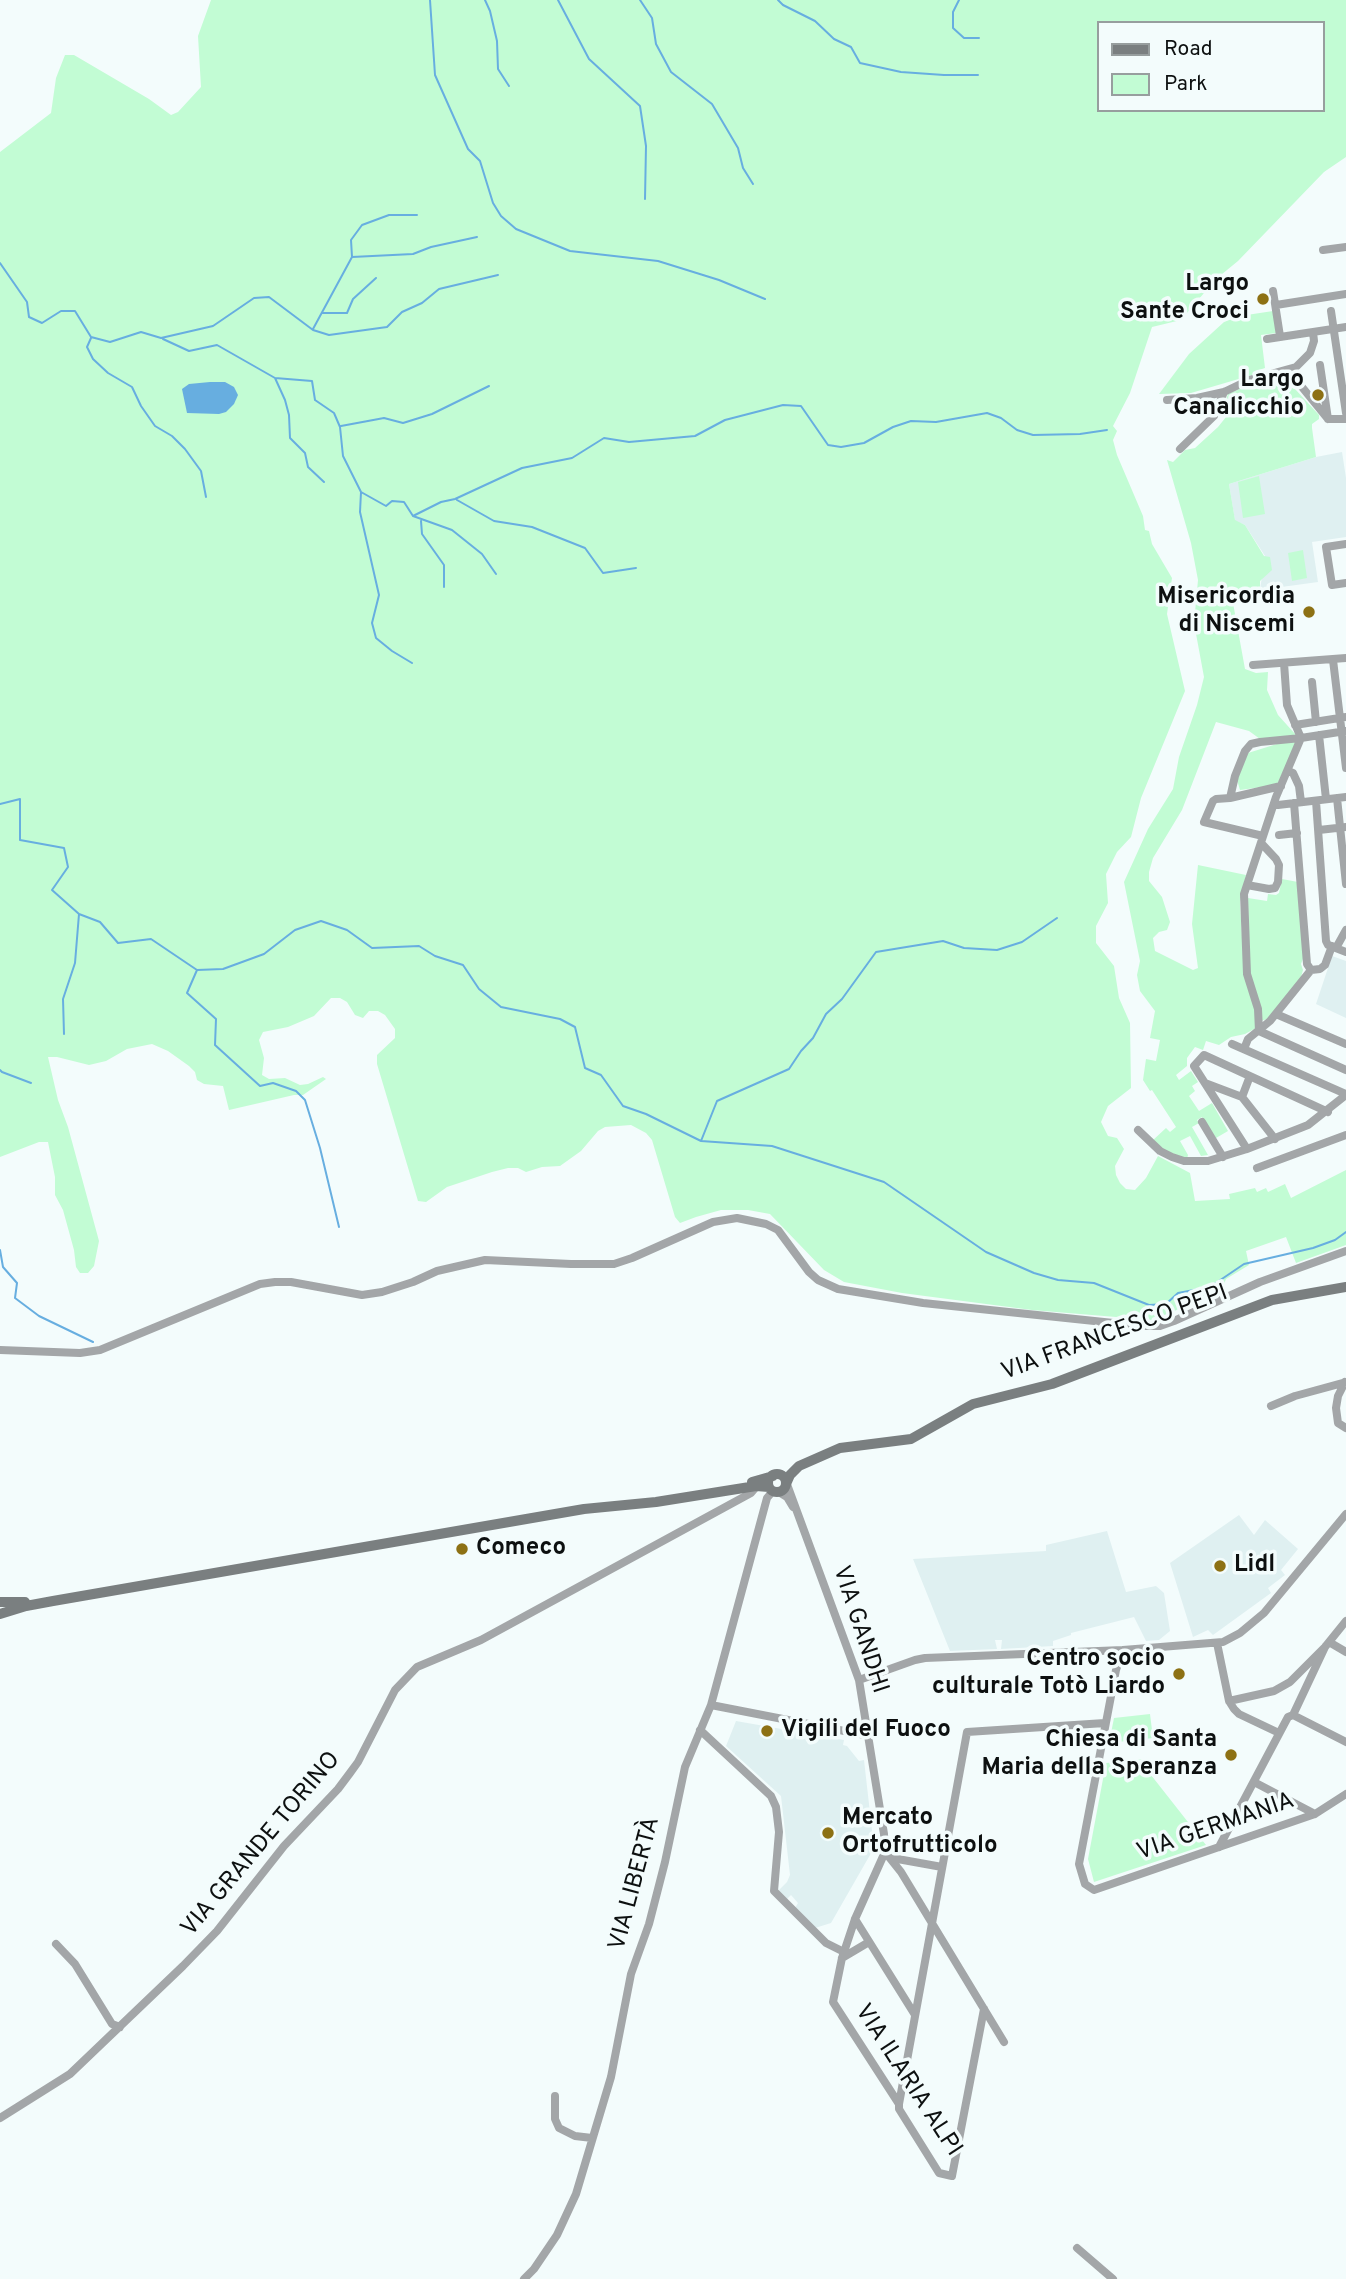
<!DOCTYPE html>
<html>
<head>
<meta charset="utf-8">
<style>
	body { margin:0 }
	#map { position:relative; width:1346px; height:2279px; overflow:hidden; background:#f3fcfc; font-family:Overpass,sans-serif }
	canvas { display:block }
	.legend { position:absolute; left:1097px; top:21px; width:228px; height:91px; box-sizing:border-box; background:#f3fcfc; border:2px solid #979e9e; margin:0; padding:9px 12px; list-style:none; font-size:21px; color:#0d1010 }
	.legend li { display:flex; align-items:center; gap:14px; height:35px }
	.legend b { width:35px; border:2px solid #979e9e }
</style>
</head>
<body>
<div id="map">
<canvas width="1346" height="2279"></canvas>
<ul class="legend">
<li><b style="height:9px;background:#7a7f80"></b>Road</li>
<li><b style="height:19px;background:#c2fcd4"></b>Park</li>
</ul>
</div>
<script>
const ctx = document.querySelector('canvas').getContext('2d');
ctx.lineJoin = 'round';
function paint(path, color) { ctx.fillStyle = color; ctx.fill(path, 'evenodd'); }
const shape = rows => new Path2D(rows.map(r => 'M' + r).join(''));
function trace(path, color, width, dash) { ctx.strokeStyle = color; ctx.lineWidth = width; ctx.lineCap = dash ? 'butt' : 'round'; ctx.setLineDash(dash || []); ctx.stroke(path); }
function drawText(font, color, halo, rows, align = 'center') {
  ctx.font = font + ' Overpass,sans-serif'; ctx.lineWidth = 7; ctx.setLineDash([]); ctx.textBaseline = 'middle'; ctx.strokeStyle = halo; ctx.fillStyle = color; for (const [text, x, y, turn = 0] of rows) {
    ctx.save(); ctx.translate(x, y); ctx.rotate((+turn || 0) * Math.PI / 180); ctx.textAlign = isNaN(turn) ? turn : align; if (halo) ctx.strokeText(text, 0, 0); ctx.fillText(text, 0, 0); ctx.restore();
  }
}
paint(shape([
	[1342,452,1346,478,1346,537,1312,542,1318,582,1260,590,1265,556,1245,525,1235,521,1229,484,1316,457],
	[1332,956,1346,961,1346,1018,1316,1004],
	[1239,1515,1254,1535,1265,1520,1298,1549,1281,1570,1285,1575,1268,1588,1271,1593,1213,1635,1208,1630,1193,1637,1170,1563],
	[1107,1531,1126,1592,1156,1586,1164,1593,1170,1631,1159,1640,1146,1641,1134,1617,1071,1633,1071,1635,1053,1641,1053,1646,1001,1649,1002,1640,995,1640,997,1649,950,1651,913,1559,1046,1551,1046,1545],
	[736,1721,844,1740,843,1745,847,1746,859,1761,864,1760,874,1848,831,1923,815,1928,795,1908,798,1903,791,1895,787,1899,778,1891,787,1882,790,1875,781,1796,726,1746]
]), '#dff0f1');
paint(shape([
	[211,0,1346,0,1346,157,1324,172,1238,261,1216,279,1181,320,1152,327,1130,393,1113,426,1117,431,1113,440,1117,455,1143,516,1145,530,1149,531,1152,544,1172,578,1167,614,1185,691,1141,798,1131,837,1117,852,1106,874,1108,903,1096,926,1096,943,1114,966,1119,998,1130,1023,1131,1088,1108,1106,1101,1122,1108,1136,1117,1138,1124,1149,1115,1166,1116,1175,1120,1183,1126,1189,1135,1190,1146,1178,1158,1156,1190,1173,1195,1201,1230,1199,1229,1194,1255,1188,1257,1192,1266,1188,1268,1192,1285,1184,1291,1198,1346,1170,1346,1245,1296,1263,1286,1237,1246,1251,1249,1265,1226,1279,1221,1292,1152,1320,1032,1310,902,1293,844,1282,824,1270,770,1214,748,1210,721,1210,696,1217,680,1223,675,1217,652,1140,646,1133,631,1125,605,1127,598,1131,581,1151,560,1166,542,1167,526,1172,518,1168,508,1168,492,1172,447,1187,426,1202,418,1201,377,1064,377,1055,395,1038,395,1029,385,1015,378,1011,369,1011,363,1018,355,1015,347,1002,340,998,331,998,314,1016,288,1027,263,1032,259,1040,264,1058,262,1075,269,1079,285,1078,300,1085,308,1084,323,1077,326,1079,303,1095,294,1095,229,1110,223,1086,204,1084,197,1080,195,1072,189,1066,168,1051,152,1044,127,1049,106,1061,89,1065,57,1057,48,1057,58,1100,68,1127,99,1241,94,1266,88,1273,80,1273,76,1267,74,1250,63,1210,55,1195,55,1177,48,1142,39,1142,0,1157,0,152,51,113,56,78,65,55,74,55,149,99,171,115,178,112,201,87,198,36],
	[1099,23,1323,23,1323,110,1099,110],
	[1273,311,1276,333,1261,335,1265,368,1259,370,1259,373,1191,393,1159,394,1189,354,1224,322,1240,316],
	[1284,377,1319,415,1319,419,1312,424,1312,428,1316,457,1229,484,1235,520,1245,525,1264,556,1270,557,1272,570,1260,581,1260,590,1240,594,1233,603,1245,669,1256,673,1268,672,1267,690,1278,715,1296,735,1260,739,1249,731,1216,722,1182,810,1153,858,1149,872,1149,881,1162,897,1170,922,1167,930,1159,932,1153,938,1155,951,1193,970,1198,968,1192,924,1198,865,1246,875,1240,902,1244,973,1255,1011,1256,1028,1245,1034,1231,1037,1219,1045,1206,1041,1203,1050,1195,1047,1187,1058,1187,1066,1176,1075,1179,1080,1191,1071,1198,1082,1192,1086,1195,1091,1189,1096,1199,1111,1212,1103,1228,1131,1216,1138,1202,1117,1197,1120,1199,1123,1192,1127,1208,1155,1201,1156,1190,1136,1180,1141,1188,1155,1187,1159,1171,1155,1152,1141,1166,1128,1170,1132,1176,1127,1152,1090,1150,1091,1143,1080,1146,1059,1156,1061,1160,1040,1150,1038,1155,1011,1140,991,1137,975,1140,961,1124,882,1148,829,1173,789,1179,757,1197,705,1204,677,1194,623,1198,580,1191,543,1167,460,1173,462,1185,450,1195,448,1218,427,1226,417,1227,413,1223,408,1228,394,1258,381],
	[1259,476,1265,514,1243,518,1238,482],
	[1303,550,1307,578,1292,581,1288,553],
	[1297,741,1277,785,1240,790,1237,780,1248,753,1280,743],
	[1282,879,1298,882,1304,956,1301,964,1303,970,1301,977,1270,1018,1261,1021,1249,972,1248,898,1267,901,1268,894,1276,895,1279,893],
	[1150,1714,1153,1738,1109,1743,1114,1718],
	[1146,1759,1151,1775,1206,1845,1094,1882,1088,1859,1106,1763]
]), '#c2fcd4');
paint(shape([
	[210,382,225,382,234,387,238,395,234,404,226,412,219,414,187,413,182,389,189,384]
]), '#67aee0');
trace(shape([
	[430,0,435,75,468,149,480,161,493,203,501,216,516,229,570,251,658,261,719,280,765,299],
	[485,0,490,11,497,41,498,69,509,86],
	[558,0,589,59,640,106,646,146,645,199],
	[640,0,652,18,656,44,671,72,712,104,738,148,743,168,753,184],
	[778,0,783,5,815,21,834,39,851,47,860,63,901,72,944,75,978,75],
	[959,0,953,12,953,28,964,38,979,38],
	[352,257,351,240,362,225,389,215,417,215],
	[0,263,27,302,29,317,42,323,61,311,75,311,91,337,110,342,141,332,161,338,213,326,254,298,269,297,313,330,329,335,387,327,402,312,422,303,439,289,498,275],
	[322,313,347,313,353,299,376,278],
	[313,329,352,257,413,254,431,247,477,237],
	[91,338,87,347,93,359,108,373,132,387,141,406,155,426,172,436,185,449,201,471,206,497],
	[163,339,189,351,217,345,275,378,312,381,315,400,334,413,340,427,343,456,361,492,386,506,392,501,404,502,413,516,452,530,482,554,496,574],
	[275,378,285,400,289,415,290,438,305,453,308,467,324,482],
	[341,426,384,418,403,423,432,414,489,386],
	[361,492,360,512,379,595,372,623,376,638,392,651,412,663],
	[457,500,494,521,532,527,585,548,603,573,636,568],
	[413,516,441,502,455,499,522,468,572,458,604,438,629,442,695,436,725,420,783,405,801,406,828,445,841,447,864,443,893,427,911,421,936,422,987,413,1001,418,1017,430,1033,435,1080,434,1107,430],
	[421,521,422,534,444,565,444,587],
	[0,804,20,799,20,840,64,848,68,867,52,890,79,914,100,922,118,943,151,939,197,970,223,969,264,954,295,930,321,921,347,930,372,948,419,946,435,956,463,965,479,989,501,1007,560,1019,575,1027,585,1068,601,1075,623,1106,646,1114,701,1141,772,1146,884,1182,986,1252,1034,1273,1058,1280,1094,1283,1149,1305,1166,1304,1178,1293,1210,1287,1244,1264,1313,1248,1335,1240,1346,1232],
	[197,970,187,993,216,1019,215,1045,260,1086,273,1083,296,1091,305,1100,320,1148,339,1227],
	[64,1034,63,999,75,963,79,914],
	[0,1070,2,1072,31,1083],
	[701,1141,717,1101,789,1069,801,1051,813,1038,826,1014,842,999,876,952,943,941,964,948,997,950,1022,942,1057,918],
	[0,1250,3,1267,17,1283,15,1298,39,1316,93,1342]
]), '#67aee0', 2);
trace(shape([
	[1323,250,1346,247],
	[1273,291,1280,336],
	[1276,305,1346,294],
	[1331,311,1346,413],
	[1267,339,1346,327],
	[1320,365,1328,419],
	[1286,371,1293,376,1328,419],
	[1167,400,1197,398,1224,392,1249,380,1296,367,1310,353,1314,341,1313,332],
	[1328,419,1346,419],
	[1180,449,1214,416,1224,392],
	[1346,544,1326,547,1332,585,1346,583],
	[1333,660,1346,768],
	[1284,663,1287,705,1301,738],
	[1253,665,1346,658],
	[1312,682,1316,722],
	[1295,725,1346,717],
	[1319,735,1326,799],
	[1301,738,1276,797,1244,894,1247,974,1258,1009,1259,1031,1346,1070],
	[1288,771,1293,773,1299,786,1301,802],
	[1230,798,1281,786],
	[1337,798,1346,884],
	[1316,801,1326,941,1328,945,1346,952],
	[1294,803,1307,964,1311,970],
	[1278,805,1346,797],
	[1319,830,1346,827],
	[1279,835,1297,833],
	[1263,836,1204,822,1213,801,1216,799,1230,798,1235,776,1245,751,1251,744,1260,742,1301,738,1346,731],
	[1247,885,1269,889,1275,888,1278,882,1279,865,1276,859,1262,844],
	[1336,948,1346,930],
	[1276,1014,1346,1044],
	[1232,1044,1346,1094],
	[1244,1049,1248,1039,1270,1021,1311,970,1320,969,1325,965,1332,946],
	[1205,1083,1242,1097,1275,1139],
	[1242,1097,1250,1076],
	[1202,1122,1223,1157],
	[1138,1130,1160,1151,1172,1157,1184,1161,1208,1161,1247,1149,1308,1125,1346,1095],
	[1247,1149,1194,1066,1204,1055,1328,1112],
	[1257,1168,1346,1135],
	[0,1350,80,1353,100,1350,260,1284,275,1282,291,1282,362,1295,382,1292,413,1282,437,1271,485,1260,571,1264,614,1264,632,1258,713,1222,737,1218,766,1224,778,1230,809,1272,818,1280,838,1289,923,1303,1142,1326,1160,1326,1174,1321,1260,1282,1346,1251],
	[1345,1382,1338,1396,1336,1408,1338,1423,1346,1428],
	[1271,1406,1295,1396,1346,1382],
	[785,1479,859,1680,884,1834,885,1852,855,1919,842,1958,833,2002,899,2104,899,2109,939,2173,952,2176,984,2009],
	[779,1492,787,1497,793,1507],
	[1329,1642,1346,1652],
	[1217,1643,1229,1701,1234,1709,1239,1714,1279,1733],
	[1123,1650,1116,1670,1079,1864,1085,1884,1094,1890,1315,1814,1346,1794],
	[859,1680,915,1660,925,1658,1123,1650,1223,1642,1240,1633,1264,1613,1346,1514],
	[1229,1701,1274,1691,1290,1682,1325,1647,1346,1621],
	[711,1705,870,1736],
	[1293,1715,1346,1742],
	[700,1730,771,1796,776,1807,779,1832,774,1891,826,1943,844,1952],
	[1254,1782,1315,1814],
	[1219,1847,1288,1717,1293,1715,1325,1647],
	[885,1852,901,1872,1004,2042],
	[892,1858,942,1867],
	[855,1919,915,2015],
	[56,1944,75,1964,112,2024,120,2027],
	[842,1958,869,1942],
	[555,2096,555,2119,559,2128,575,2136,592,2138],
	[899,2104,967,1732,1105,1723],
	[0,2118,70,2074,183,1966,217,1931,284,1846,338,1789,350,1773,358,1762,395,1690,417,1667,481,1640,751,1493,757,1486],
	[1077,2248,1113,2279],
	[524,2279,534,2269,557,2235,576,2194,611,2077,631,1974,649,1924,665,1862,685,1767,711,1705,767,1498,773,1491]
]), '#a3a6a8', 8);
trace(shape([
	'768 1483a9 9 0 1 1 18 0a9 9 0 1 1-18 0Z',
	[752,1482,773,1476],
	[786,1484,790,1475,799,1466,840,1448,911,1439,973,1404,1052,1384,1272,1300,1346,1287],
	[0,1602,25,1602],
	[0,1614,26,1606,53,1601,584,1509,656,1502,756,1486,769,1487]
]), '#7a7f80', 10);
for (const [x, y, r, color] of [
	[1263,299,7,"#8d7114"],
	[1318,395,7,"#8d7114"],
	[1309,612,7,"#8d7114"],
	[462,1549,7,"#8d7114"],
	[1220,1566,7,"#8d7114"],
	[1179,1674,7,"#8d7114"],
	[767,1731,7,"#8d7114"],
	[1231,1755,7,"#8d7114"],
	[828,1833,7,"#8d7114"]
]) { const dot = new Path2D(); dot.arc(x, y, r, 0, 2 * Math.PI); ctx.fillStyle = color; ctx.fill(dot); trace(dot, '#f3fcfc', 2.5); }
drawText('bold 24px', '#0d1010', '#f3fcfc', [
	["Largo",1249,285],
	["Sante Croci",1249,313],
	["Largo",1304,381],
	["Canalicchio",1304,409],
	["Misericordia",1295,598],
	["di Niscemi",1295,626],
	["Comeco",476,1549,"left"],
	["Lidl",1234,1566,"left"],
	["Centro socio",1165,1660],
	["culturale Totò Liardo",1165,1688],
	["Vigili del Fuoco",781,1731,"left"],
	["Chiesa di Santa",1217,1741],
	["Maria della Speranza",1217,1769],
	["Mercato",842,1819,"left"],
	["Ortofrutticolo",842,1847,"left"]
], 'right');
drawText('24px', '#0d1010', '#f3fcfc', [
	["VIA FRANCESCO PEPI",1115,1334,-20],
	["VIA GANDHI",859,1630,72],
	["VIA GERMANIA",1216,1828,-19],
	["VIA GRANDE TORINO",262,1845,-50],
	["VIA LIBERTÀ",636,1884,-75],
	["VIA ILARIA ALPI",907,2081,57]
]);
</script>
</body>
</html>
